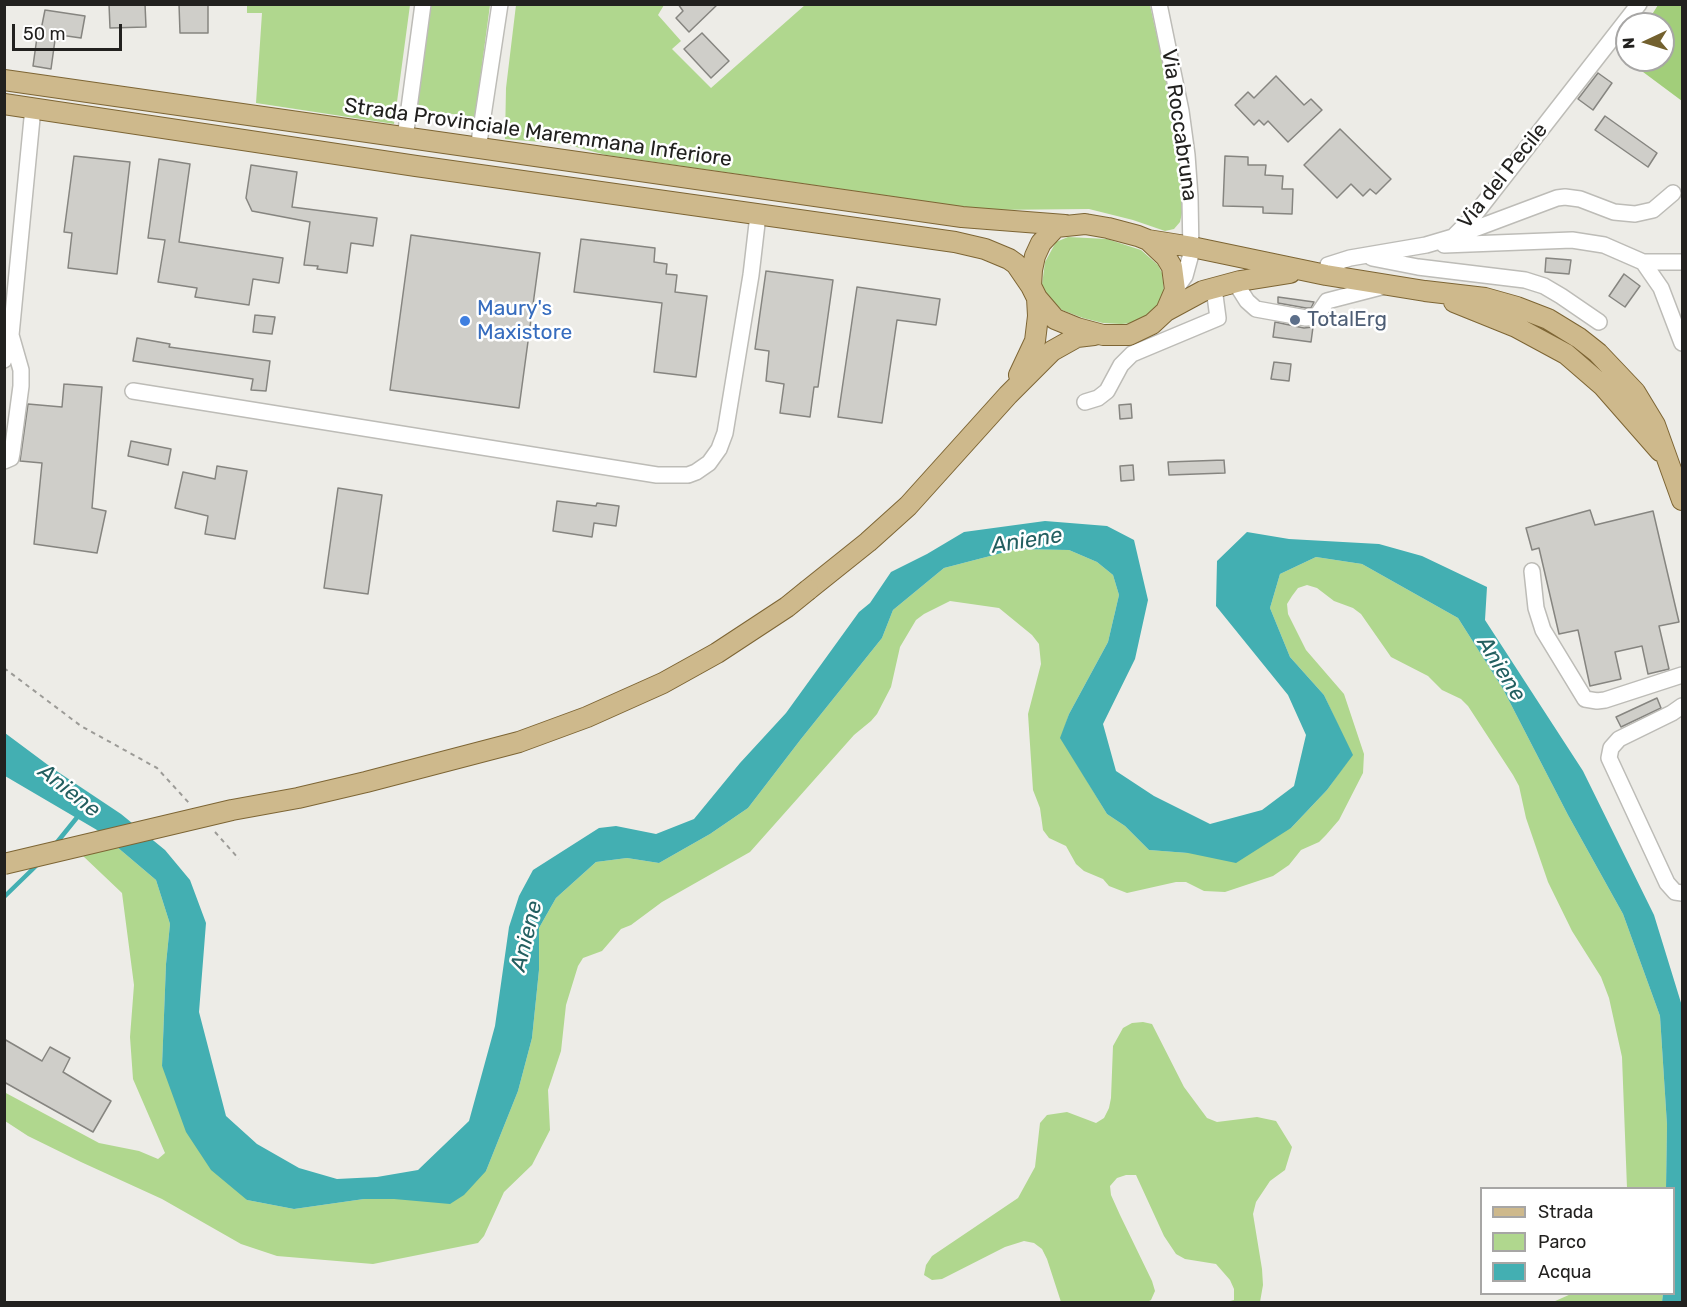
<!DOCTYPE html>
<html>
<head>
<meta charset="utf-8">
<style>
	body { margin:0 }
	#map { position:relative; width:1687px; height:1307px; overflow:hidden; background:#edece7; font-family:Rubik,sans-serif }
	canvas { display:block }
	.frame { position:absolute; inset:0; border:6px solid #22211f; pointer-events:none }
	.legend { position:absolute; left:1480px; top:1187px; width:195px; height:108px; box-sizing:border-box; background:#fff; border:2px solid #a7a6a5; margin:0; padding:8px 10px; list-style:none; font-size:18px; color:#22211f }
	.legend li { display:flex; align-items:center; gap:12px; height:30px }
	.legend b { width:30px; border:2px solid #a7a6a5 }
	.north { position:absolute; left:1615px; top:12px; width:60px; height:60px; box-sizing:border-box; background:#fff; border:2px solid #a7a6a5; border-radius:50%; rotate:266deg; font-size:16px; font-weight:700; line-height:24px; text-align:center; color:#22211f }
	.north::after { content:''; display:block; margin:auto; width:21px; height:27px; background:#73612f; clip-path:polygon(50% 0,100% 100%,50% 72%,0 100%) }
	.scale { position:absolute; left:12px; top:24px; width:110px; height:27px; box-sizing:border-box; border:3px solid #22211f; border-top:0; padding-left:8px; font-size:18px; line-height:21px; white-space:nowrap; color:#22211f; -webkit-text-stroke:4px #fff; paint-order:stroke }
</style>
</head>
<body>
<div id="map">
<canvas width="1687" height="1307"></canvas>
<div class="frame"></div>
<ul class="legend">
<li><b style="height:8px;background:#ceb98c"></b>Strada</li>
<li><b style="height:16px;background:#b0d78e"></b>Parco</li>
<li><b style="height:16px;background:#43afb2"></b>Acqua</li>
</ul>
<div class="north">N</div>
<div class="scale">50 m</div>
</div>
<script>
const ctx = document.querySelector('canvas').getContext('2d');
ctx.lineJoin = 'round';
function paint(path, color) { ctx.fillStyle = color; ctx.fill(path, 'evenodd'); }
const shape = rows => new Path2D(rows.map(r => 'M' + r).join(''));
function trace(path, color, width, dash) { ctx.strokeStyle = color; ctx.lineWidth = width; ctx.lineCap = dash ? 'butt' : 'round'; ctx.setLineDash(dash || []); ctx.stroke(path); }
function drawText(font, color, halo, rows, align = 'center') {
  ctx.font = font + ' Rubik,sans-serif'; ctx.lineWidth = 5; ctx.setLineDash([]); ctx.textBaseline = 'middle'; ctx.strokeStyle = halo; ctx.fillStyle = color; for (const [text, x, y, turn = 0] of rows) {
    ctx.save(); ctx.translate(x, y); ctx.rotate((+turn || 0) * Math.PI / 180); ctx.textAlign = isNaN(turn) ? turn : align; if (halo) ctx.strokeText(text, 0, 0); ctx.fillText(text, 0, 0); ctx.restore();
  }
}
paint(shape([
	[247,5,410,5,394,124,256,103,262,13,247,13],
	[430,5,490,5,475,117,416,109],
	[516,5,664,5,658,15,681,41,672,49,711,88,805,5,1150,5,1180,140,1182,213,1180,222,1174,229,1165,231,1133,220,1089,209,986,210,606,155,565,144,505,139,506,88],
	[1068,237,1107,239,1141,250,1158,265,1162,273,1164,291,1157,308,1147,317,1133,323,1121,324,1103,323,1083,318,1062,310,1053,303,1046,294,1042,285,1045,262,1056,242],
	[1017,549,1069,550,1097,562,1113,575,1119,595,1108,642,1069,714,1061,738,1107,814,1125,826,1149,850,1188,853,1291,828,1327,790,1352,755,1324,695,1290,657,1270,608,1280,574,1316,557,1362,564,1458,618,1503,689,1568,815,1623,914,1660,1016,1667,1125,1666,1188,1627,1188,1622,1057,1609,998,1601,977,1572,931,1548,882,1526,818,1519,786,1513,775,1468,706,1461,699,1442,690,1428,676,1391,657,1361,614,1353,608,1334,601,1317,588,1307,585,1298,588,1292,596,1287,604,1288,614,1306,650,1344,694,1364,754,1363,773,1339,820,1326,835,1319,842,1301,850,1289,865,1273,876,1225,892,1204,891,1186,882,1176,882,1127,893,1109,886,1103,879,1084,871,1076,864,1066,846,1049,838,1043,830,1040,808,1033,790,1028,714,1041,664,1039,644,1032,635,999,608,950,601,924,614,916,620,900,647,891,687,877,714,871,721,854,735,750,852,662,902,631,925,621,929,602,951,583,958,578,966,566,1005,561,1051,548,1090,550,1130,532,1165,504,1192,484,1236,478,1243,373,1264,277,1256,241,1244,162,1199,81,1162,28,1136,5,1121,4,1092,99,1143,139,1151,158,1159,165,1153,133,1079,130,1037,134,985,122,893,83,856,97,830,156,880,170,924,166,964,162,1066,247,1200,294,1209,364,1199,394,1199,486,1171,518,1091,532,1038,539,970,539,928,556,898,596,862,627,858,659,863,710,834,748,808,801,739,882,638,893,610,944,568],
	[1143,1022,1152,1024,1184,1087,1207,1118,1217,1122,1257,1117,1276,1121,1292,1147,1285,1170,1270,1181,1256,1202,1253,1214,1262,1269,1263,1285,1260,1302,1226,1302,1234,1300,1234,1289,1230,1280,1216,1264,1185,1259,1176,1254,1164,1236,1136,1175,1126,1175,1117,1178,1110,1186,1111,1195,1120,1215,1152,1281,1155,1291,1151,1300,1147,1302,1061,1302,1047,1259,1042,1249,1034,1243,1024,1241,1005,1247,942,1279,932,1280,924,1275,926,1265,932,1256,1018,1198,1035,1167,1040,1123,1047,1115,1067,1112,1096,1123,1104,1118,1109,1108,1111,1098,1113,1046,1123,1028,1132,1023],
	[1571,1294,1663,1294,1662,1302,1553,1302]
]), '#b0d78e');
paint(shape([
	[1658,5,1682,5,1682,101,1635,66,1636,60,1663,60,1663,24,1646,24]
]), '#a2ce7a');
paint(shape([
	[1045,521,1107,526,1134,540,1148,600,1135,659,1103,724,1116,771,1154,796,1210,824,1262,810,1294,786,1306,735,1288,695,1216,606,1217,561,1247,532,1289,539,1379,544,1422,556,1487,587,1485,620,1583,771,1654,915,1682,1006,1682,1302,1662,1302,1663,1294,1674,1294,1674,1188,1666,1188,1667,1125,1660,1016,1623,914,1568,815,1503,689,1458,618,1362,564,1316,557,1280,574,1270,608,1290,657,1324,695,1353,755,1327,790,1291,828,1236,863,1188,853,1149,850,1125,826,1107,814,1060,738,1069,714,1108,642,1119,595,1113,575,1097,562,1069,550,1017,549,944,568,893,610,882,638,801,739,748,808,710,834,659,863,627,858,596,862,556,898,539,928,539,970,532,1038,518,1091,486,1171,464,1195,450,1204,394,1199,364,1199,294,1209,247,1200,211,1170,186,1132,162,1066,166,964,170,924,156,880,97,830,5,776,5,733,52,768,121,814,165,850,190,880,206,923,199,1012,226,1116,257,1144,299,1168,337,1179,377,1177,418,1170,469,1121,495,1026,509,927,519,896,533,870,599,828,616,826,656,834,694,819,740,763,786,713,859,612,870,603,891,572,927,554,964,532]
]), '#43afb2');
trace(shape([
	[54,846,79,815],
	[4,897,39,863]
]), '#43afb2', 4.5);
const building = shape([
	[109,4,145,4,146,27,110,28,109,4],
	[179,4,208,4,208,33,180,33,179,4],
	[678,4,718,4,689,32,676,18,683,11,678,4],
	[45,10,85,16,81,38,60,35,59,41,55,40,51,69,33,66,38,30,41,30,45,10],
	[702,33,729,61,711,78,684,49,702,33],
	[1598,73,1612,83,1593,110,1578,99,1598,73],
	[1276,76,1304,105,1311,99,1322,110,1288,142,1268,121,1264,125,1259,120,1254,125,1235,105,1248,92,1254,98,1276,76],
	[1605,116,1657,153,1648,167,1595,130,1605,116],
	[1340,129,1391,179,1376,194,1370,189,1363,196,1351,184,1337,198,1304,165,1340,129],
	[74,156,130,162,117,274,68,268,72,233,64,232,74,156],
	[1225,156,1248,157,1248,165,1266,165,1265,175,1283,176,1282,189,1293,189,1292,214,1263,213,1263,207,1223,206,1225,156],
	[159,159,190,164,179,242,283,258,279,283,253,279,249,305,195,297,197,288,158,282,165,240,148,238,159,159],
	[251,165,297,172,292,207,377,218,373,246,351,243,347,273,317,269,318,266,304,265,310,222,252,211,246,198,251,165],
	[411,235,540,253,519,408,390,390,411,235],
	[581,239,655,248,654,262,667,264,666,274,677,275,675,292,707,296,696,377,654,372,662,303,574,292,581,239],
	[1546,258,1571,260,1569,274,1545,272,1546,258],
	[766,271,833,280,818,387,814,387,810,417,780,413,784,384,766,381,769,351,755,349,766,271],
	[1624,274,1640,286,1625,307,1609,296,1624,274],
	[857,287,940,299,936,325,897,320,882,423,838,417,857,287],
	[1278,297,1314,302,1311,308,1306,308,1278,303,1278,297],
	[255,315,275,317,272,334,253,332,255,315],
	[1275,322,1304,328,1313,327,1311,342,1273,337,1275,322],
	[137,338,170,344,169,347,270,361,266,391,251,390,253,379,133,361,137,338],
	[1274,362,1291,364,1289,381,1271,379,1274,362],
	[64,384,102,387,92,508,106,511,97,553,34,544,42,463,20,461,28,404,62,407,64,384],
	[1131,404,1132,418,1120,419,1119,405,1131,404],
	[131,441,171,449,168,465,128,456,131,441],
	[1224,460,1225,473,1169,475,1168,462,1224,460],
	[1133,465,1134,480,1121,481,1120,466,1133,465],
	[217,466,247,471,235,539,205,534,208,516,175,508,183,472,215,479,217,466],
	[338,488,382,495,368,594,324,588,338,488],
	[557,501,596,506,597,503,619,506,616,526,594,523,592,537,553,531,557,501],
	[1590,510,1595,525,1653,511,1679,622,1659,626,1669,669,1648,674,1642,646,1615,652,1621,679,1590,686,1578,630,1559,634,1539,548,1532,550,1526,528,1590,510],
	[1657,698,1661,708,1621,727,1616,717,1657,698],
	[4,1039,42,1061,50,1047,70,1058,63,1072,111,1101,93,1132,4,1082,4,1039]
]);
paint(building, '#cfcec9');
trace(building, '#868580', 1.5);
const minor = shape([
	[1159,4,1181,111,1187,155,1190,197,1191,254,1185,276,1175,290],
	[405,138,423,4],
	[478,149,500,4],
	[1455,235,1473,217,1639,4],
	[1444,245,1572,240,1604,245,1643,262,1682,262],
	[1372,258,1418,267,1525,280,1544,286,1561,296,1599,322],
	[1643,262,1661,288,1682,343],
	[1326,275,1328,265,1350,258,1426,245,1453,237,1557,198,1565,197,1580,199,1614,212,1635,214,1653,210,1673,193],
	[1235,282,1247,301,1256,309,1306,318,1316,317,1327,301,1385,286],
	[4,360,11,335,33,108],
	[133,391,657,475,688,475,696,472,709,463,719,449,725,433,751,275,758,215],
	[1085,402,1098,398,1107,391,1121,365,1132,354,1218,318,1214,288],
	[4,461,11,458,12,453,21,386,21,370,11,335],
	[1532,571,1536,608,1543,630,1585,699,1597,701,1605,700,1682,675],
	[1682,706,1672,713,1619,739,1611,748,1609,758,1667,883,1675,892,1682,893]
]);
const major = shape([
	[4,80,962,217,1065,225],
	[4,104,416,166,955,242,985,249,1009,259,1016,264,1031,286],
	[1085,224,1108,228,1138,236,1148,240,1166,257,1172,267,1175,290,1166,311,1152,324,1129,335,1103,335,1077,328,1055,319,1037,298,1031,286,1032,270,1035,256,1041,243,1056,227,1085,224],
	[1148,240,1192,247,1326,275,1425,291,1485,298,1517,307,1548,319,1579,338,1598,353,1635,392,1655,425,1682,500],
	[1454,302,1516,327,1566,354,1603,386,1660,451],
	[1166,311,1203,291,1240,281,1290,273],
	[1019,375,1035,341,1038,316,1037,298],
	[808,590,868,542,908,506,1008,395,1052,351,1077,337,1094,335]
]);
trace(minor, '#bdbcb7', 18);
trace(major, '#7d6534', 22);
trace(shape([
	[4,668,81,726,157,768,189,803],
	[215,832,239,859]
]), '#9c9b97', 2, [4.5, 4.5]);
trace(minor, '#fff', 15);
trace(major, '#ceb98c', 20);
const majorBridge = shape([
	[4,864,232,810,298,798,366,782,519,742,587,717,663,683,717,653,787,607,808,590]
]);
trace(majorBridge, '#7d6534', 22, []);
trace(majorBridge, '#ceb98c', 20);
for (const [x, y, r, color] of [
	[1295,320,6,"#5c6f8a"],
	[465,321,6,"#3f7fe0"]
]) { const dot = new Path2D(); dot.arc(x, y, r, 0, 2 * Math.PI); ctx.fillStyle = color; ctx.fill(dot); trace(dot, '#fff', 2); }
drawText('21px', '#22211f', '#fff', [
	["Via Roccabruna",1179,125,82],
	["Strada Provinciale Maremmana Inferiore",538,133,8],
	["Via del Pecile",1503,176,-51]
]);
drawText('21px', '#366cbe', '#fff', [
	["Maury's",477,309],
	["Maxistore",477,333]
], 'left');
drawText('21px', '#4e5e75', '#fff', [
	["TotalErg",1307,320]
], 'left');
drawText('italic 22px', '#235f60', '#fff', [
	["Aniene",1027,541,-9],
	["Aniene",1501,669,58],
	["Aniene",69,791,38],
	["Aniene",527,936,-76]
]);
</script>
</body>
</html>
